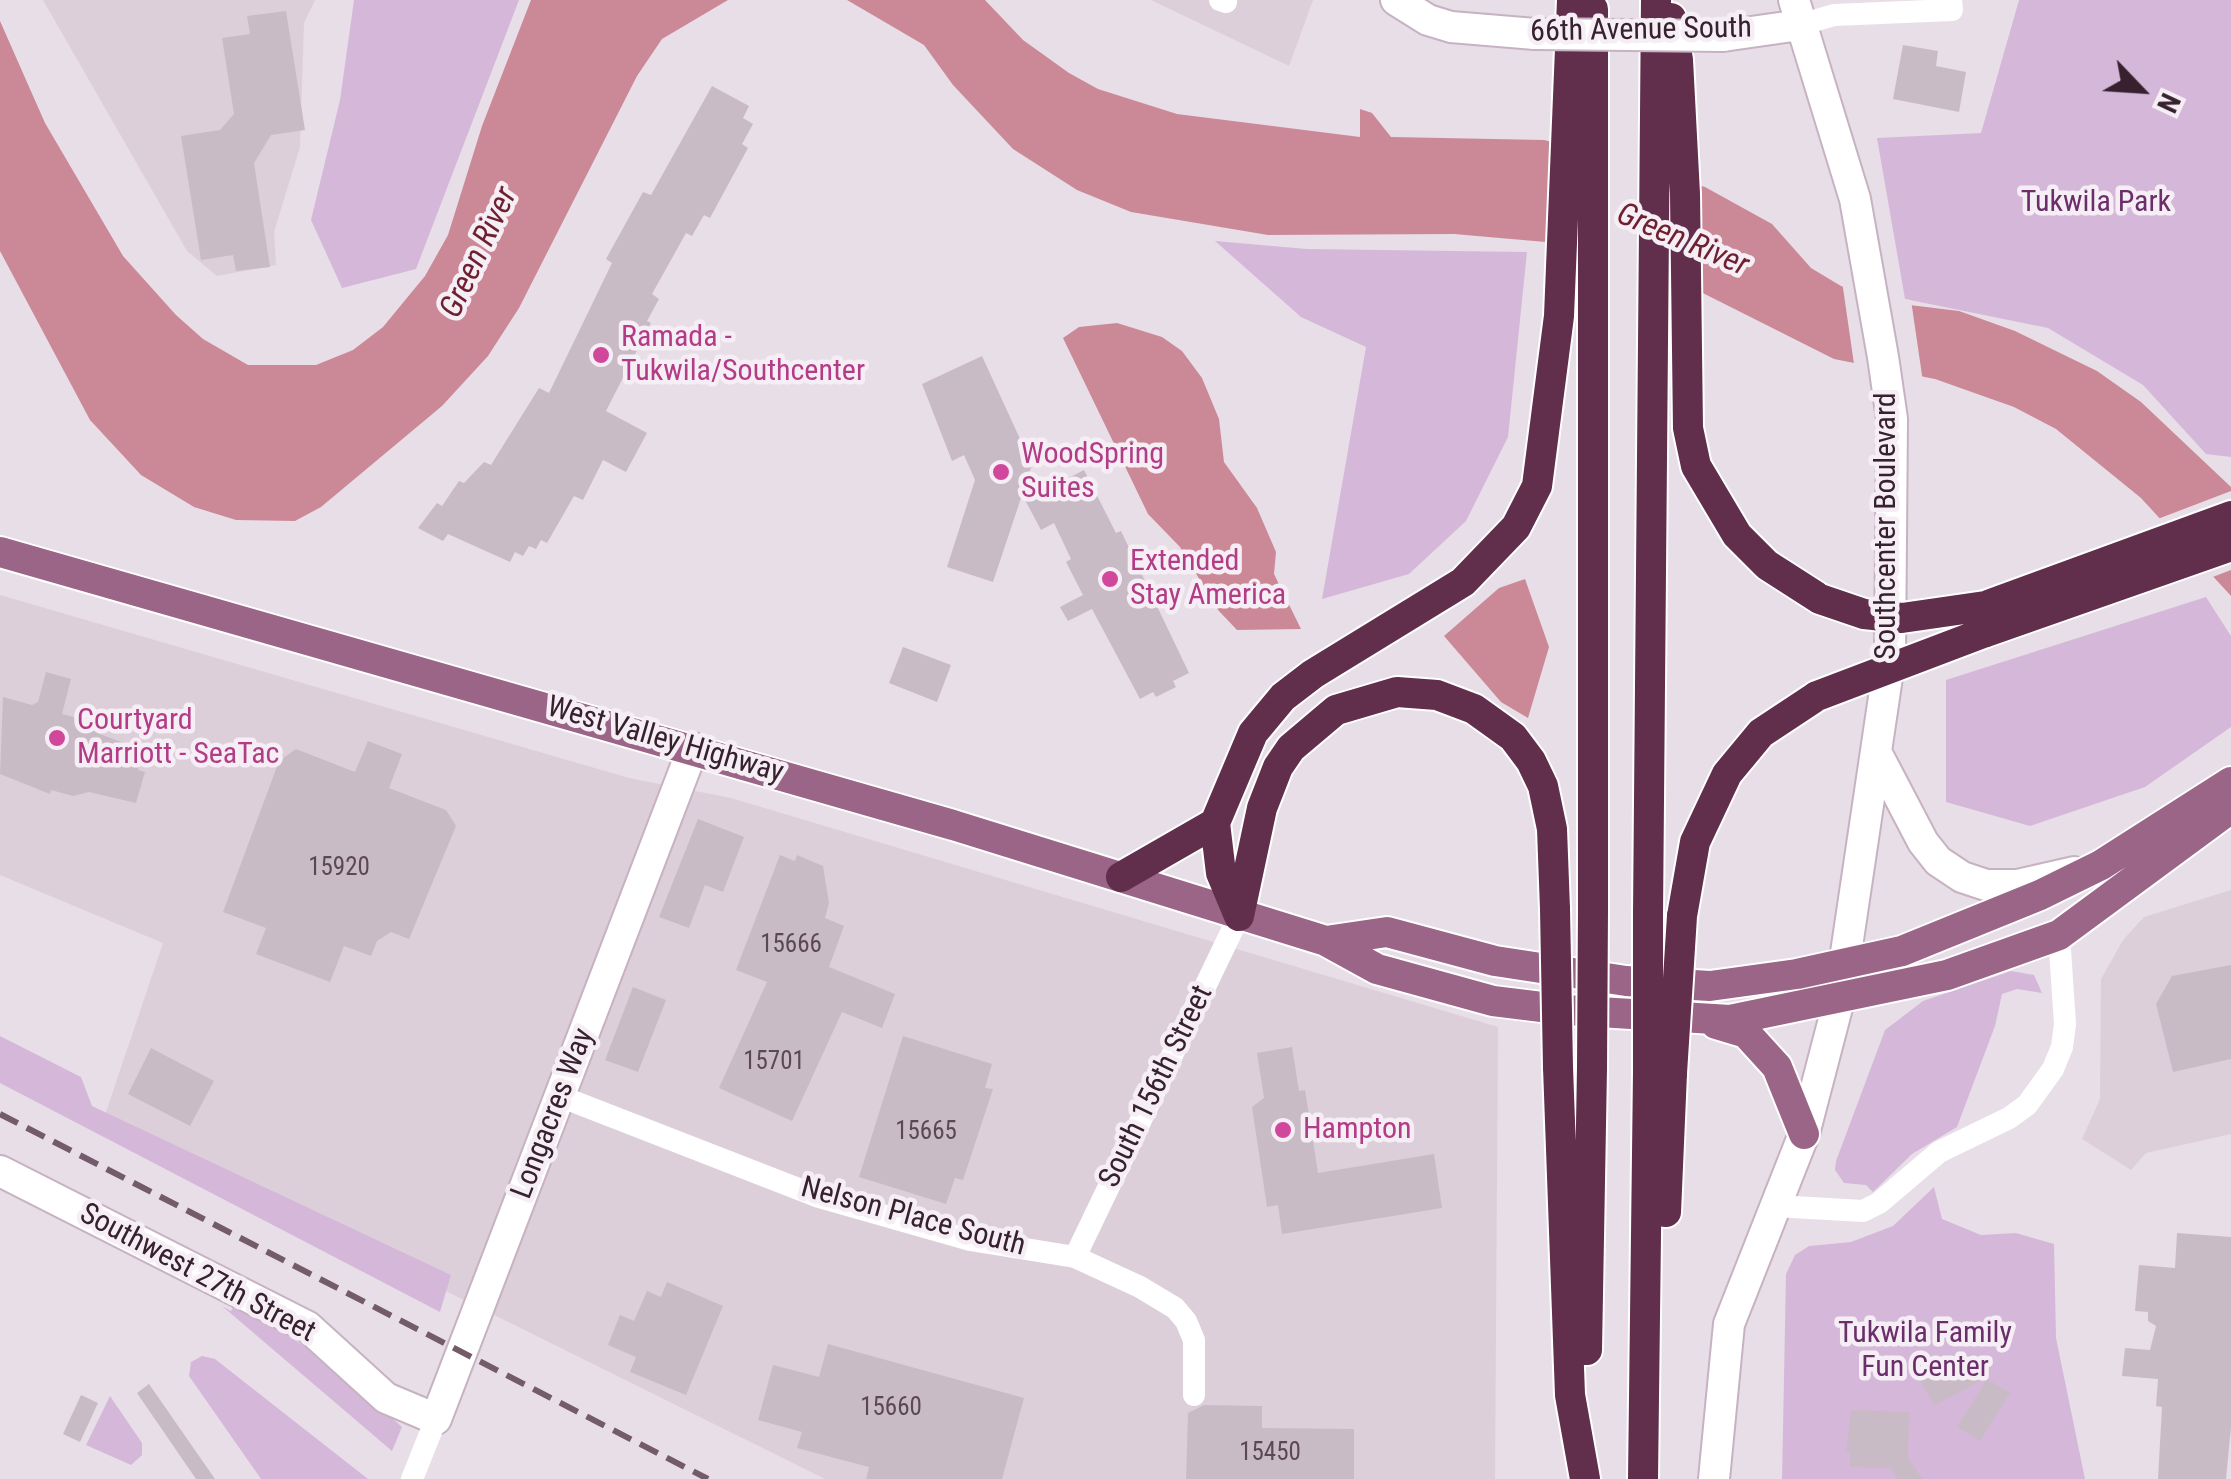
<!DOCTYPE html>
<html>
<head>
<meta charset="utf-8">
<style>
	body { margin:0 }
	#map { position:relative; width:2231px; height:1479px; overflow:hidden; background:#e8dee7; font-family:"Roboto Condensed",sans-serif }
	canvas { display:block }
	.north { position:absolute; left:2091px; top:40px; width:100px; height:100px; -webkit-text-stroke:8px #f6eef5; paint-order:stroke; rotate:115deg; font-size:28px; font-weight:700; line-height:40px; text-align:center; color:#37212f }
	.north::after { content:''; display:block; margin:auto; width:35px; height:45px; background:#37212f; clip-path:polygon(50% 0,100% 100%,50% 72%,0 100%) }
</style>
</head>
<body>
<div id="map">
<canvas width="2231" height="1479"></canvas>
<div class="north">N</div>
</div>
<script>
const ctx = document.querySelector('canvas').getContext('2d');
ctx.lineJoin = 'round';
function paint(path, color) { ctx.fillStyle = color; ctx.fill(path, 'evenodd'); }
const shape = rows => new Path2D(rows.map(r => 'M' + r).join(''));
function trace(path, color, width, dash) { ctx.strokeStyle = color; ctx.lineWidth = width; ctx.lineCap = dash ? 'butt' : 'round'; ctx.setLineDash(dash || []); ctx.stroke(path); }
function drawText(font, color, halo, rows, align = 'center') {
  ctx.font = font + ' "Roboto Condensed",sans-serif'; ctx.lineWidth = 9; ctx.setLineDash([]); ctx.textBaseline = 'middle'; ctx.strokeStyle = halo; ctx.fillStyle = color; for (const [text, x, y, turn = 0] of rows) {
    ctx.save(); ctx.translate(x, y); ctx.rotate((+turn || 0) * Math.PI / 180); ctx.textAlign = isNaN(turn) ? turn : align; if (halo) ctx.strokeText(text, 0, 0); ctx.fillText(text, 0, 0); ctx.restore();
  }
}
paint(shape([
	[43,0,315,0,304,23,300,147,274,232,276,265,217,276,187,251],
	[1151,0,1313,0,1289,66],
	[0,595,629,778,731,798,1498,1027,1495,1479,825,1479,103,1121,163,943,0,875],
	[2231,890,2231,1134,2146,1153,2131,1170,2082,1139,2100,1099,2101,979,2123,940,2144,917]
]), '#dccfda');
paint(shape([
	[354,0,519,0,416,269,342,288,311,220,340,100],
	[2019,0,2231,0,2231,457,2206,454,2143,385,2048,328,1905,299,1877,138,1981,133],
	[1215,241,1307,249,1527,252,1508,437,1466,521,1409,574,1322,599,1366,347,1301,317],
	[2206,597,2231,636,2231,727,2145,787,2030,826,1946,802,1946,680],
	[2011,971,2034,975,2042,993,2017,989,2002,994,1995,1026,1957,1127,1912,1154,1873,1192,1866,1185,1844,1183,1835,1170,1836,1161,1885,1030,1923,1001],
	[0,1036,81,1077,92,1106,451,1275,440,1312,0,1083],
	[1934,1187,1942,1219,1981,1235,2016,1233,2054,1244,2056,1338,2085,1479,1782,1479,1786,1274,1795,1255,1809,1246,1851,1242,1893,1226],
	[234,1304,325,1358,402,1427,392,1451,222,1306,231,1311],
	[202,1356,215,1359,368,1479,261,1479,189,1376,191,1362],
	[110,1396,142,1443,142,1455,131,1465,86,1445]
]), '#d5b8d9');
paint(shape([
	[531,0,728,0,662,39,637,76,519,308,488,356,442,406,321,507,295,521,236,520,194,507,141,475,90,420,0,251,0,21,45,123,123,256,176,315,203,339,248,365,316,365,353,350,383,327,425,276,448,235,482,126],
	[847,0,985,0,1023,40,1069,73,1098,89,1177,114,1360,137,1360,109,1372,113,1391,137,1544,140,1615,157,1705,187,1772,224,1811,268,1841,286,1885,302,1959,311,2015,331,2097,371,2141,402,2231,487,2231,596,2141,498,2056,429,2014,407,1935,379,1834,359,1661,272,1557,243,1454,234,1268,235,1131,212,1077,190,1013,149,953,85,924,45],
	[1117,323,1162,337,1182,351,1202,378,1219,419,1224,462,1257,508,1276,552,1274,574,1301,629,1237,630,1218,610,1180,547,1148,514,1063,338,1079,327],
	[1525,579,1549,647,1528,718,1501,702,1444,636,1499,588]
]), '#cb8997');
paint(shape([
	[1590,145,1695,178,1697,294,1660,277,1549,247],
	[1842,281,1886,297,1911,300,1923,382,1855,371],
	[2231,491,2231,570,2210,578,2155,520]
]), '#e8dee7');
paint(shape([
	[286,11,305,130,271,135,254,163,270,267,236,271,233,255,201,260,181,136,220,130,234,114,222,38,250,34,247,16],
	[1903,45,1938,51,1936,66,1966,72,1959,112,1893,99],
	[712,86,749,106,743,118,753,124,742,144,748,148,710,218,704,215,692,236,686,233,652,294,659,299,647,321,651,323,606,411,647,433,626,472,603,460,583,500,574,496,547,543,541,540,536,549,529,546,523,556,515,552,510,562,448,534,443,541,418,528,437,503,442,506,459,481,464,483,484,462,491,465,539,388,549,393,612,263,606,259,643,192,651,195],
	[982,356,1032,465,993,582,947,567,975,480,964,455,952,461,922,384],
	[1084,470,1116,533,1121,531,1189,673,1173,681,1176,687,1156,697,1153,692,1140,699,1092,609,1068,621,1060,607,1083,595,1066,562,1071,559,1054,523,1041,530,1025,500],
	[903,647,951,665,937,702,889,683],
	[46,672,71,679,62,714,100,724,97,733,143,750,138,770,145,772,136,803,89,792,73,796,51,790,50,794,0,774,3,697,32,705,38,702],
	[368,741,402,754,389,788,446,810,456,826,409,939,391,932,377,941,371,956,344,946,330,982,256,954,266,928,223,912,279,761,296,749,355,772],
	[698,819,744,837,723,892,705,885,689,928,659,917],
	[780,855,795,861,797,855,823,866,829,903,825,918,844,926,829,967,895,994,882,1028,842,1012,792,1121,719,1088,767,982,736,970],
	[2231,965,2231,1059,2173,1072,2156,1004,2172,976],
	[633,987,666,1000,638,1072,605,1060],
	[903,1036,992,1064,985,1088,993,1089,963,1180,955,1178,946,1204,859,1177],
	[1292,1047,1299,1091,1305,1090,1318,1173,1434,1154,1442,1208,1282,1234,1278,1205,1267,1207,1252,1107,1264,1098,1257,1053],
	[151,1048,214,1081,190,1126,128,1094],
	[2177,1233,2231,1237,2231,1427,2226,1479,2158,1479,2162,1407,2156,1406,2158,1379,2122,1376,2125,1348,2150,1350,2156,1326,2148,1321,2148,1312,2135,1311,2139,1265,2175,1268],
	[667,1282,723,1306,686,1395,630,1372,636,1357,608,1345,620,1315,634,1321,647,1291,661,1297],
	[828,1344,1024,1398,1002,1479,866,1479,869,1467,797,1448,802,1432,758,1420,773,1365,819,1377],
	[1972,1353,1986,1378,1934,1406,1920,1380],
	[1987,1379,2010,1393,1980,1441,1957,1427],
	[149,1384,215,1479,196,1479,137,1393],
	[81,1395,98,1403,80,1442,63,1434],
	[1204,1405,1262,1406,1262,1428,1354,1429,1354,1479,1186,1479,1188,1413],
	[1851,1410,1909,1412,1908,1459,1923,1479,1897,1479,1890,1468,1850,1467,1850,1452,1846,1452]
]), '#c9bbc6');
const secondary = shape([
	[1396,0,1428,20,1451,27,1535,34],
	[1723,36,1800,25],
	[1877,754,1923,842,1938,861,1962,877,1986,885,2017,885,2074,872],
	[0,1171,308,1327,386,1398,436,1419,693,748],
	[1714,1479,1729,1324,1804,1134,1839,1000,1890,657,1892,419,1883,357,1855,199,1794,0]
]);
const primary = shape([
	[0,552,953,825,1326,941,1377,969,1493,1001,1566,1010,1730,1020,1947,975,2059,935,2231,808],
	[1326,941,1387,932,1495,961,1626,981,1710,986,1797,974,1902,951,2040,895,2101,865,2231,782],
	[1716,1024,1746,1033,1777,1067,1804,1134]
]);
const highway = shape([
	[1593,9,1593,911],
	[1671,18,1678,60,1685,194,1688,428,1696,466,1737,535,1767,565,1820,599],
	[1985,606,2231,516],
	[1983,633,2231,546],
	[1121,877,1215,823],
	[1648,914,1656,0],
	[1239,916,1221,873,1215,823,1253,733,1283,697,1313,674,1463,582,1516,527,1537,486,1559,316,1572,0],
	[1239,916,1262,808,1278,767,1291,748,1336,710,1397,692,1437,695,1474,709,1513,737,1531,761,1543,786,1552,829,1555,909],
	[1682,916,1695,842,1727,774,1761,733,1817,696],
	[1558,1067,1570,1395,1585,1479],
	[1666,1212,1672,1073],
	[1587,1350,1592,1068],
	[1643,1479,1648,1072]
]);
trace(secondary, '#c7b2c2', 34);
trace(primary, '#fff', 34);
trace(highway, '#fff', 34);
trace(shape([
	[1220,0,1226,2],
	[1800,25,1834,15,1952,10,1951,0],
	[562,1097,819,1197,970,1240,1075,1257,1140,1287,1175,1308,1186,1321,1194,1340,1194,1395],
	[1775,1206,1863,1211,1879,1203,1939,1152,2009,1118,2027,1105,2053,1069,2062,1047,2065,1024,2059,935],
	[1075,1257,1239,916],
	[412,1479,436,1419]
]), '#fff', 22);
trace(secondary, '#fff', 30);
trace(primary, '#9b6587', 30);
trace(highway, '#612f4c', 30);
trace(shape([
	[0,1114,708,1479]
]), '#735b6a', 6, [20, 10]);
const secondaryBridge = shape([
	[1535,34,1723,36]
]);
const highwayBridge = shape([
	[1820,599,1864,614,1902,618,1985,606],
	[1817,696,1983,633],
	[1555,909,1558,1067],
	[1592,1068,1593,911],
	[1648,1072,1648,914],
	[1672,1073,1682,916]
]);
trace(secondaryBridge, '#c7b2c2', 34, []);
trace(highwayBridge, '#fff', 34, []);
trace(secondaryBridge, '#fff', 30);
trace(highwayBridge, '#612f4c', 30);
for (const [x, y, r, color] of [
	[601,355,10,"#d1479c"],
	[1001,472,10,"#d1479c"],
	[1110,579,10,"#d1479c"],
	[57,738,10,"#d1479c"],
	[1283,1130,10,"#d1479c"]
]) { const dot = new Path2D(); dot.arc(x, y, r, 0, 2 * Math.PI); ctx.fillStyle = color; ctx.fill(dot); trace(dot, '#f6eef5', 4); }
drawText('25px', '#5c4855', null, [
	["15920",339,869],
	["15666",791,946],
	["15701",774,1063],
	["15665",926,1133],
	["15660",891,1409],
	["15450",1270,1454]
]);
drawText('30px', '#37212f', '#f6eef5', [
	["66th Avenue South",1641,31,-1],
	["Southcenter Boulevard",1887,526,-90],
	["West Valley Highway",665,741,16],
	["South 156th Street",1157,1087,-64],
	["Longacres Way",554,1114,-69],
	["Nelson Place South",913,1218,15],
	["Southwest 27th Street",197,1274,28]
]);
drawText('30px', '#6b2e6a', '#f6eef5', [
	["Tukwila Park",2096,203],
	["Tukwila Family",1925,1334],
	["Fun Center",1925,1368]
]);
drawText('30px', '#b23c85', '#f6eef5', [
	["Ramada -",621,338],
	["Tukwila/Southcenter",621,372],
	["WoodSpring",1021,455],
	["Suites",1021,489],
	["Extended",1130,562],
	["Stay America",1130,596],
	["Courtyard",77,721],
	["Marriott - SeaTac",77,755],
	["Hampton",1303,1130]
], 'left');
drawText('italic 32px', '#6e1f30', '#f6eef5', [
	["Green River",1682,241,23],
	["Green River",480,253,-65]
]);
</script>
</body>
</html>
